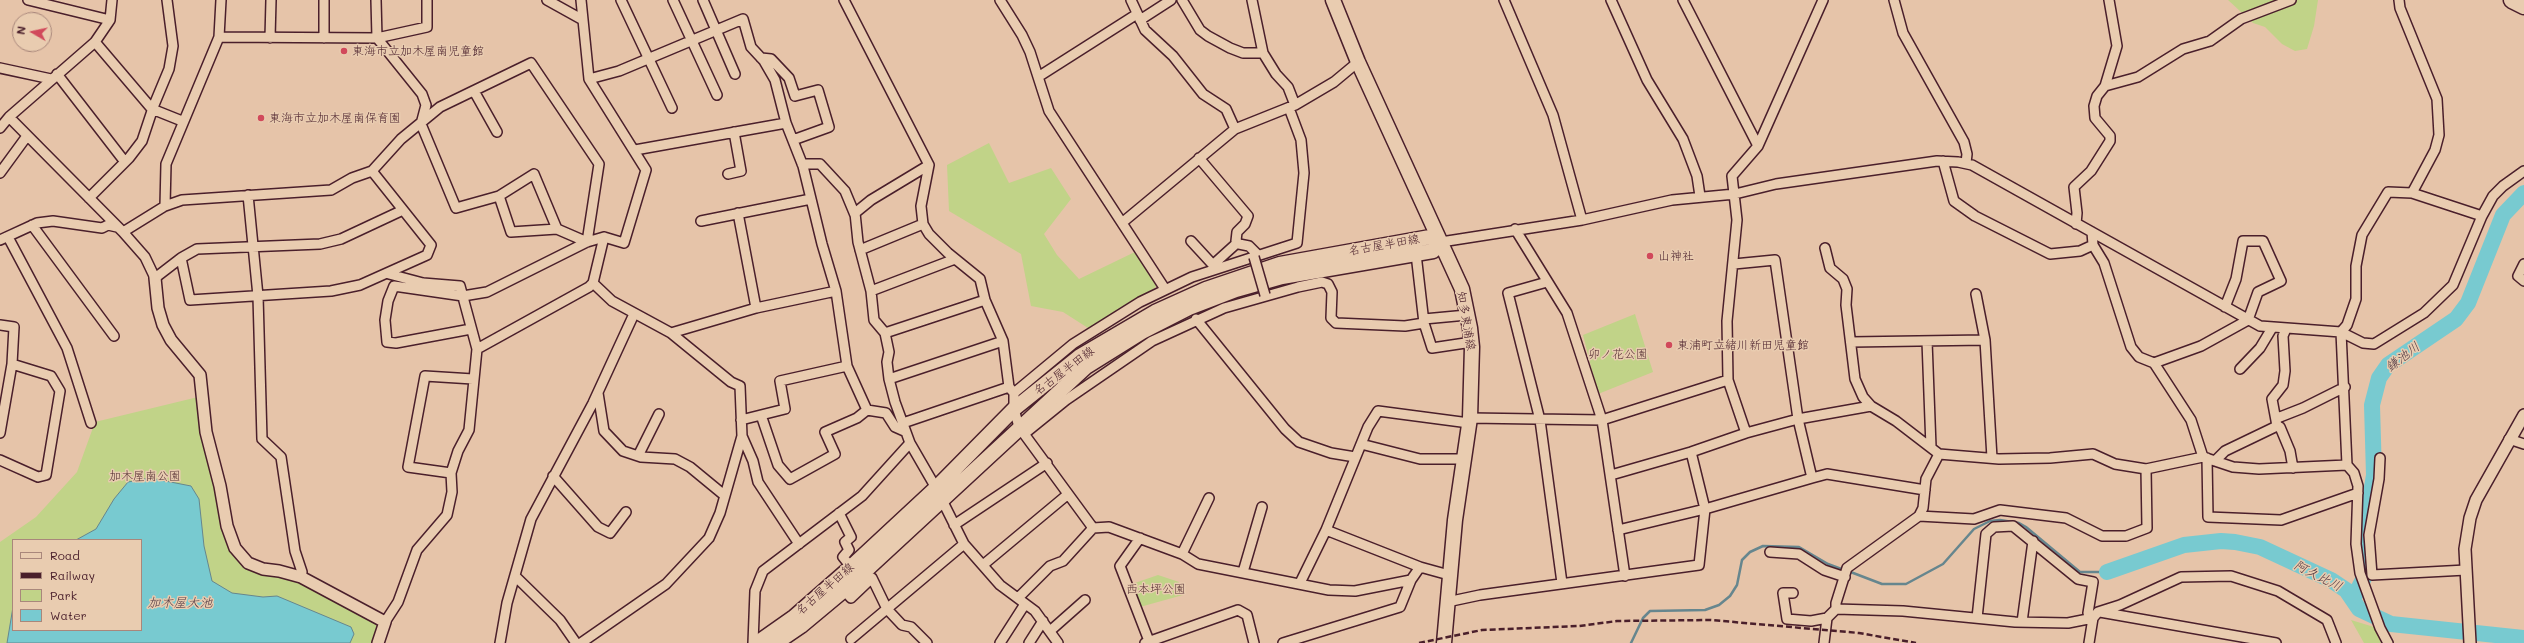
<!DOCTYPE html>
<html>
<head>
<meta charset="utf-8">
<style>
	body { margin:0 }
	#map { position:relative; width:2524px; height:643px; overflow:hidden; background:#e6c4a9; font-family:Mali,sans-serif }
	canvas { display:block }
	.legend { position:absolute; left:12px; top:539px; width:130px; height:92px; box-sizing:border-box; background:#e9ccb0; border:1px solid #a9877b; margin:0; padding:5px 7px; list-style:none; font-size:12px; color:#4a1f2b }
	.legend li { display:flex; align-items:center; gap:8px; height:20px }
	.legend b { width:20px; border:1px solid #a9877b }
	.north { position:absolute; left:12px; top:12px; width:40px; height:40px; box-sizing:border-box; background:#e9ccb0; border:1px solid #a9877b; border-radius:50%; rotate:279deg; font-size:11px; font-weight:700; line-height:16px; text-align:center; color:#4a1f2b }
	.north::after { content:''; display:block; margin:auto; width:14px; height:18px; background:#d1495b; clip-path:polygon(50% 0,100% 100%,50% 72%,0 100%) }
</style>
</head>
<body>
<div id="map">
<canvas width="2524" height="643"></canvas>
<ul class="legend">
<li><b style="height:5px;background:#e9ccb0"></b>Road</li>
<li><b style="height:5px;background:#4a1f2b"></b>Railway</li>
<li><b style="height:11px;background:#c1d388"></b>Park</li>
<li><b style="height:11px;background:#78cad0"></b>Water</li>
</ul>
<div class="north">N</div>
</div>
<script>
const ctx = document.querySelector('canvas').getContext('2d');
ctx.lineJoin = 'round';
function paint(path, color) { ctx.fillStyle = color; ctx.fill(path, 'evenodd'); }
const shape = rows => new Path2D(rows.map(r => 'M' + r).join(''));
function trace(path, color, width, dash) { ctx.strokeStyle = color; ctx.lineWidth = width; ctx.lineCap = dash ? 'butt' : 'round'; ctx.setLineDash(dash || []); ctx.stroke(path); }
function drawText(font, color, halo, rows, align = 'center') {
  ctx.font = font + ' Mali,"Klee One",sans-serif'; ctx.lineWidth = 3; ctx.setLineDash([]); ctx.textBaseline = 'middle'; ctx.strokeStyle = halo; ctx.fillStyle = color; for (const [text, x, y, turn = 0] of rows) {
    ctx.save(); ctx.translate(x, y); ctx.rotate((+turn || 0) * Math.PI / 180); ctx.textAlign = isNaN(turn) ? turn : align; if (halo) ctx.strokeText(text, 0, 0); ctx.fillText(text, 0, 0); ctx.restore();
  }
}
paint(shape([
	[2228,0,2318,0,2314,26,2307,49,2295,51,2282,44,2265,27,2253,23],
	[989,143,1009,183,1051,168,1071,199,1044,234,1057,255,1079,279,1139,250,1159,283,1147,296,1088,328,1063,312,1031,306,1021,254,949,211,947,165],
	[1635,314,1653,372,1598,394,1583,335],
	[198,397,202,434,243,563,297,581,373,619,378,629,372,643,0,643,0,542,36,517,77,472,95,422],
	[13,540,141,540,141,630,13,630],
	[1158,575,1179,582,1183,595,1140,607,1132,584],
	[2351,620,2374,627,2381,643,2364,643]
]), '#c1d388');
const water = shape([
	[150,478,191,486,199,499,204,546,212,581,232,593,263,597,277,596,351,627,354,634,350,643,7,643,13,607,13,630,141,630,141,540,76,540,96,529,114,499,128,482,150,478]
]);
paint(water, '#78cad0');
trace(water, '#66868e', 1);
trace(shape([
	[1848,571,1882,584,1906,584,1943,564,1974,529,1990,521,2000,520,2019,523,2026,527,2080,572,2107,572],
	[1631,643,1643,618,1650,611,1705,610,1719,605,1730,596,1737,585,1742,560,1750,552,1763,546,1799,547,1828,564,1844,570]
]), '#66868e', 2.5);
trace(shape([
	[2107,572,2184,545,2221,541,2235,542,2260,547,2331,580,2346,590,2359,609,2391,624,2524,638],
	[2353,599,2366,574,2365,532,2374,475,2372,405,2379,378,2388,365,2456,319,2468,303,2503,215,2524,193]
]), '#78cad0', 16);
const minor = shape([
	[28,0,110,20],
	[112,0,110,20,95,42,9,117,123,232,145,257,155,278,181,258,190,300,331,291,360,285,427,255,431,245,372,171],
	[324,0,324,38],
	[376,0,377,38,422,94,426,105,421,124,456,208,499,196,511,232,557,229,587,242],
	[547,0,583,20],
	[621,0,672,108],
	[673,0,717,95],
	[703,0,735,74],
	[844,0,929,165,921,206,923,224,929,234,948,253,980,279,985,300,1003,341,1009,387,1014,393,1014,409,1019,427,1093,528,1109,527,1182,554,1198,564,1329,590,1355,591,1411,580],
	[1000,0,1022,35,1030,52,1049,111,1165,289],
	[1131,0,1145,30,1173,56,1203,94,1226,109,1235,129],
	[1182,0,1200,30,1208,36,1230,48,1243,53,1263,53],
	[1252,0,1263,53,1276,74,1288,87,1295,105],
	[1504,0,1553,115,1582,220],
	[1611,0,1647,80,1683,139,1697,176,1700,196],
	[1683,0,1758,146],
	[1894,0,1903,33,1964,142,1967,154,1966,163],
	[1140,20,1171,0],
	[219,37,377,38,427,27,427,0],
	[270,38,271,0],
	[95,42,152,109,182,121],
	[761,58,771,59,789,78,795,96,818,90,829,127,793,140],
	[0,68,51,79],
	[57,74,125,162],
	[1038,77,1137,14],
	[589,79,619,71,743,19,751,47,764,61,775,80,786,123,803,166,822,244,836,291,847,366,867,410,886,413,895,427,904,431],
	[2105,86,2138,77,2183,49,2210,41,2241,19,2291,0],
	[474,91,497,132],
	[0,128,9,117],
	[635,150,786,123],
	[1199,158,1248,216,1245,224,1237,232,1236,241,1239,244,1249,246,1258,255],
	[1943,161,1954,201,1975,216,2050,254,2080,251,2093,245],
	[802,164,820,164,845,191,855,215],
	[929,165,871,200,855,213,858,242,871,291,874,320,885,333,889,352,887,362,889,379,895,402,910,443,936,488,964,544,1000,585,1035,611,1058,643],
	[0,173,27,136],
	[728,174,741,171,734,132],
	[2412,193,2482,216],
	[248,195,258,296,262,439,281,457,295,551,302,572,301,577],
	[499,196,534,174,557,229],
	[89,198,129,158,142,141,154,105,169,69,173,46,167,0],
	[165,206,166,164,219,37,221,0],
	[738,213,756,308],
	[701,221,811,199],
	[1123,222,1235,129,1295,105,1334,82,1358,62],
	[2076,224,2077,213,2074,187,2091,171,2110,141,2110,136,2095,118,2094,106,2097,96,2105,86,2117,46,2109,0],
	[32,225,114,336],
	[1515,229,1567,313,1602,420,1625,576],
	[123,232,165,206,182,200,331,190,352,178,372,171,401,139,440,107,531,63,599,164,587,242],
	[2092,232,2093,245,2104,263,2131,347,2139,357,2154,363,2201,346,2248,320,2258,292,2281,281,2263,241,2243,241,2236,279,2225,307],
	[8,237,67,348,91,423],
	[0,240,37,223,53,221,102,228,108,225,117,227],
	[1191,241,1214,266],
	[1441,242,1582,220,1672,200,1735,194,1776,184,1937,161,1958,162,1972,165,2260,326,2341,332,2363,343,2374,344,2424,313,2453,285,2482,216,2493,196,2503,186,2524,171],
	[1825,248,1830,268,1843,279,1847,289,1846,305,1855,379,1863,397,1871,406],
	[860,250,923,224],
	[1416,254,1424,323],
	[181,258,197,249,320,244,341,239,403,210],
	[2524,264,2518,276,2524,281],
	[1215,269,1216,262,1237,243],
	[1547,282,1508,293,1540,420,1562,583],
	[593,283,612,301,671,333,731,382,740,386,742,436,753,461,758,482,799,544],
	[871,291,955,259],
	[1976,294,1985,340,1992,458],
	[1196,319,1285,429,1299,442,1331,453,1355,457],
	[1424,319,1467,315],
	[0,325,14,327,12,364,51,376,60,391,46,475,38,477,0,460],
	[471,329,396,343,387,342,385,320,388,301,394,286,463,296,487,292,587,242,604,237,624,243,646,170,589,79,581,0],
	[671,333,756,308,836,291],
	[885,333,985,300],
	[1927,341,1931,447],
	[1851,342,1985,340],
	[477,349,589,287,593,283,604,237],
	[2154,363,2191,420,2203,457],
	[2240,369,2260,348,2272,328],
	[889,379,1003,341],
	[598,393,604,431,623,451,641,457,675,459,690,467,724,495],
	[1014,393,1073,344,1140,302,1192,277,1297,243,1304,173,1301,140,1289,108],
	[761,415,778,465,790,479,835,454,825,432,857,418,867,410],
	[2276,416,2280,417,2303,408,2345,387],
	[1470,418,1602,420,1728,380],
	[741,420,785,409,780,381,847,366],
	[903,423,1009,387],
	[2277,426,2280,427,2290,451,2293,468],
	[0,433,12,364],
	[1746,433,1728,380,1727,321,1737,220,1732,176,1758,146,1823,0],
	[1024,434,1066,400,1152,341,1224,308,1298,287,1322,282,1328,284,1332,292,1331,318,1336,323,1405,326,1424,323,1432,348,1472,342],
	[2509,439,2524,444],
	[1361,444,1420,459,1464,459],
	[1939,454,1926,479,1923,508,1919,516,1847,568,1836,603,1836,609,1903,611,2015,622,2068,623,2093,618,2098,612,2120,605,2181,577,2231,576,2278,591,2327,620,2336,643],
	[638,456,659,414],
	[2207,458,2208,517,2281,520,2358,493],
	[2380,458,2379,479,2369,535,2372,575,2466,570],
	[2215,461,2225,451,2277,426,2272,399,2283,385,2285,371,2283,336,2286,329],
	[451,473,408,467,425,376,473,379],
	[1611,475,1691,452,1746,433,1798,419,1871,406,1896,421,1939,454,1999,459,2050,458,2093,454,2115,464,2146,469,2203,457,2233,467,2259,469,2347,465],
	[553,476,598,527,610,533,626,512],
	[1812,478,1827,474,1925,490],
	[839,513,851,537,845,542,849,550,843,557,851,567],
	[1919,516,1974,519,2000,510,2066,518,2102,536,2126,536,2147,528,2146,469],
	[954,525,1047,463],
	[1618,530,1705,509,1812,478,1798,419,1775,260,1734,264],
	[1140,538,1120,566,1149,641],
	[1770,552,1799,554,1824,570,1845,577],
	[1182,554,1209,498],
	[983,565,1067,495],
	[1243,572,1262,507],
	[1449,575,1420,567,1326,530,1368,427,1378,411,1469,423],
	[515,576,560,620,576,643],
	[1300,583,1326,530],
	[844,590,851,598,872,578,887,609,902,625,911,627,927,643],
	[1793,593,1783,593,1787,619,1811,621,1827,618,1836,609],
	[1018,598,1050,566,1063,561,1093,528],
	[1447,602,1480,595,1699,565,1705,509,1691,452],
	[2100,612,2276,643],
	[1977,618,1986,534,1994,527,2013,526,2078,579,2093,582,2088,613,2093,618],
	[385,622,398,602,417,550,447,515,452,492,451,473,458,451,469,430,477,349,460,286,423,283,389,274],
	[2022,622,2033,541],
	[1050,631,1085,600],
	[851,639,964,544],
	[500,643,507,603,531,519,593,403,634,314],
	[581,643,666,584,709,538,720,513,742,436],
	[753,643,755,591,763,571,862,496,910,443],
	[1000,643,1025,604],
	[1029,643,1043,621],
	[1145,643,1238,610,1247,615,1254,643],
	[1283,643,1400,607,1411,580,1420,567],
	[1824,643,1827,618],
	[2089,643,2093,618],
	[2388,643,2380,628,2360,573,2356,544,2358,486,2354,473,2347,465,2341,332,2347,325,2356,299,2356,266,2362,235,2388,192,2412,193,2435,150,2439,135,2437,99,2400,8,2399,0]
]);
const tertiary = shape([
	[155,278,158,308,163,325,171,340,200,375,206,432,220,486,227,526,235,548,248,563,263,569,279,571,301,577,385,622,378,643],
	[2470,643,2465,549,2470,518,2476,500,2524,415]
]);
const primary = shape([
	[1333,0,1358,62,1462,289,1470,328,1472,347,1470,418,1455,520,1444,643],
	[757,643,794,617,851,567,936,488,1014,409,1080,356,1155,312,1206,289,1280,264,1430,237,1441,242,1433,251,1282,277,1236,290,1189,308,1142,332,1086,367,849,586,801,626,776,643]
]);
const motorway = shape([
	[2512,0,2524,6]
]);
trace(minor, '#4a1f2b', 12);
trace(tertiary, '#4a1f2b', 14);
trace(primary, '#4a1f2b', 17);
trace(motorway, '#4a1f2b', 19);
trace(minor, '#e9ccb0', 9);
trace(tertiary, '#e9ccb0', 11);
trace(primary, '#e9ccb0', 14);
trace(motorway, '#e9ccb0', 16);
trace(shape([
	[1419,643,1482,630,1579,626,1617,621,1711,620,1859,633,1916,643]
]), '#4a1f2b', 2.5, [6, 3]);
const minorBridge = shape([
	[1254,257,1265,295]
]);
trace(minorBridge, '#4a1f2b', 12, []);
trace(minorBridge, '#e9ccb0', 9);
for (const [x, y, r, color] of [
	[344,51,4,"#d1495b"],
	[261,118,4,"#d1495b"],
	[1650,256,4,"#d1495b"],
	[1669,345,4,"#d1495b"]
]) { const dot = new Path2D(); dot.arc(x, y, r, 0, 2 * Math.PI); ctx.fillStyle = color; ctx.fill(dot); trace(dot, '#e9ccb0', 1.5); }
drawText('12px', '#4a1f2b', '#e9ccb0', [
	["東海市立加木屋南児童館",352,51],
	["東海市立加木屋南保育園",269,118],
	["山神社",1658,256],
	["東浦町立緒川新田児童館",1677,345]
], 'left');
drawText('12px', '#4a1f2b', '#e9ccb0', [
	["名古屋半田線",1384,245,-10],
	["知多東浦線",1466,321,80],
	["名古屋半田線",1064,371,-37],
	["名古屋半田線",825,589,-41]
]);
drawText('12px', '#563134', '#e9ccb0', [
	["卯ノ花公園",1618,354],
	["加木屋南公園",145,476],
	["西本坪公園",1156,589]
]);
drawText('italic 13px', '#513944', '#e9ccb0', [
	["鎌池川",2403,357,-38],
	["阿久比川",2318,576,27],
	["加木屋大池",180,603]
]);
</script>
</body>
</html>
